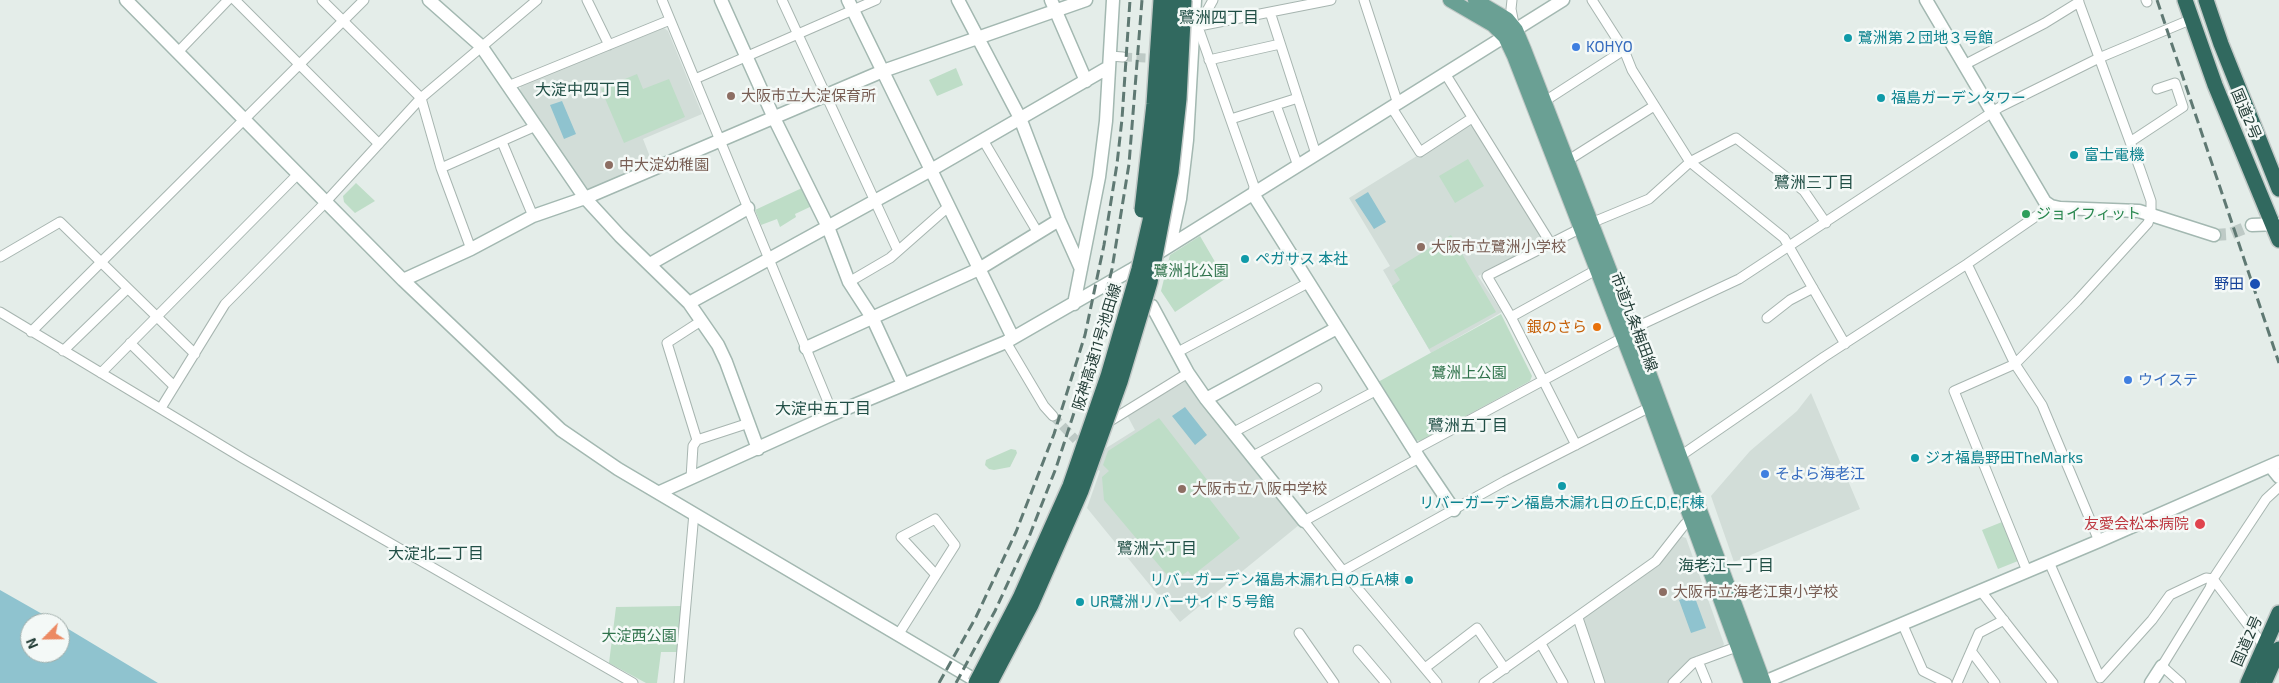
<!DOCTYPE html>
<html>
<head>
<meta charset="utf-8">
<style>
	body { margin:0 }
	#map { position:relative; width:2279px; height:683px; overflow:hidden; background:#e4ede9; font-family:"Exo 2",sans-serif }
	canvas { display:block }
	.north { position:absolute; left:20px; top:613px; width:50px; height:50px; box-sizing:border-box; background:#f4f9f7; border:1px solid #a1aeab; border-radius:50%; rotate:247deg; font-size:14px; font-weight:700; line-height:20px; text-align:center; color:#243e38 }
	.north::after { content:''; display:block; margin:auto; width:18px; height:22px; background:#ec8a63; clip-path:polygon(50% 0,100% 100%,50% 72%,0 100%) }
</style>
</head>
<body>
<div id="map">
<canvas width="2279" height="683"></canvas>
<div class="north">N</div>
</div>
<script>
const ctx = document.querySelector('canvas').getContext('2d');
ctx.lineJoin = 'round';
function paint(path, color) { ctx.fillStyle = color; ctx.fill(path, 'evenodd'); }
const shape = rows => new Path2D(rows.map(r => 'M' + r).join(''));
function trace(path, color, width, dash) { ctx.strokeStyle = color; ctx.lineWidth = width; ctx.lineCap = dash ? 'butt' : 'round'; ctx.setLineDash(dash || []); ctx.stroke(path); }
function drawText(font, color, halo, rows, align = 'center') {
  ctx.font = font + ' "Exo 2","Noto Sans JP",sans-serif'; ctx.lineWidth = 5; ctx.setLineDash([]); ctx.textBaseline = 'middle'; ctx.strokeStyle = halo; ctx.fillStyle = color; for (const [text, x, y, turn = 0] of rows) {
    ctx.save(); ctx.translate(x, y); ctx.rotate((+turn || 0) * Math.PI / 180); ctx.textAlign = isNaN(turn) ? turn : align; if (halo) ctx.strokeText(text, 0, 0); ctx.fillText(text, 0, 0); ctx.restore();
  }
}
paint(shape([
	[664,28,668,31,702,114,643,139,652,162,590,189,584,187,520,90,521,85],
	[1467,125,1473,127,1542,239,1541,244,1478,276,1502,312,1431,353,1383,270,1390,266,1349,198],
	[1186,381,1201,405,1299,525,1180,622,1087,508,1100,471,1096,469,1103,450,1135,430,1127,415],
	[1811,393,1860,509,1734,562,1711,496,1750,451,1797,411],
	[1680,536,1686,538,1724,644,1722,648,1670,683,1603,683,1582,619,1659,565]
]), '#d2ddd8');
paint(shape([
	[956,68,963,85,937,96,929,80],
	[637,74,643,89,669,79,685,117,624,143,601,89],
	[1468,159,1484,186,1455,203,1439,176],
	[356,183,375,201,355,213,344,202,343,196],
	[802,188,812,206,795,214,796,217,780,227,777,219,761,225,755,210],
	[1451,235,1496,312,1429,349,1392,286,1400,280,1394,270],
	[1200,236,1225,279,1175,312,1161,291,1170,255],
	[1501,314,1532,376,1530,381,1420,441,1415,440,1378,382],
	[1159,418,1211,485,1204,492,1240,538,1192,576,1188,571,1173,582,1104,500,1102,477,1109,471,1103,465,1108,451],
	[1011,449,1016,450,1017,453,1010,467,994,470,989,469,985,465,986,460],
	[2002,522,2018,561,1998,569,1982,530],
	[681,606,679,652,661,652,657,683,646,683,609,663,616,607]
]), '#beddc7');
paint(shape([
	[562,101,576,134,564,139,550,105],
	[1368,192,1386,222,1374,229,1355,200],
	[1185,407,1207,435,1195,445,1172,416],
	[0,590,58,623,30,623,30,653,60,653,60,624,158,683,0,683],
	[1694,595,1706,628,1691,633,1679,600]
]), '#8fc3cf');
trace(shape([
	[1123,57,1147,58],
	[1053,416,1076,440]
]), '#becac6', 9, [9, 4.5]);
trace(shape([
	[2214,235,2230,234,2252,225]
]), '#becac6', 12, [12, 6]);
const street = shape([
	[235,0,379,144],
	[322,0,421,98,441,168,471,249],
	[587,0,609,45],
	[662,0,833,414],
	[782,0,898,251],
	[1213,0,1198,27,1254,186,1253,194],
	[1364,0,1398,104],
	[1512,0,1511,9,1514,24],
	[1592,0,1624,50,1632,70,1690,162,1784,238,1845,344],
	[2146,0,2147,2],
	[1270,12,1316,154],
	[1194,27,1331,0],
	[178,52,228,0],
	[1110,56,1123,57],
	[1209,60,1280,44],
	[1964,65,2045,23,2079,2],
	[1446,75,1551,244],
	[695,79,876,0],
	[508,86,670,20],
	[1545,101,1624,50],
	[1276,105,1298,166],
	[1392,108,1420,152,1472,118],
	[1231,119,1298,98],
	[983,140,1038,233],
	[502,142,533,216],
	[2130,142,2183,107,2175,83,2157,89],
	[1567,161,1654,106],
	[441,168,536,126],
	[0,257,60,222,195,354],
	[1967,264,2015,364,2042,405,2099,541],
	[849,282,890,258,949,206],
	[0,312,244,459,633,683],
	[1511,317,1596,270],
	[1767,318,1790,300,1813,288],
	[31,332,364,0],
	[1006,342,1044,406,1053,416],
	[130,343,174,386],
	[63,351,127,289],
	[1176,353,1308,283],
	[101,373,298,174],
	[161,408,225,304,321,207,421,98,537,0],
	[1107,423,1188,373],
	[1232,433,1317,388],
	[697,440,667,343,701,321],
	[1576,445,1511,317,1487,276,1591,223,1649,199,1690,162,1736,138,1804,191,1826,223],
	[1414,450,1622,338,1632,329,1739,279,2000,107,2099,58,2192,19],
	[1251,457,1377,390],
	[1419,458,1304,521,1343,571,1437,683],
	[1676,459,1824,357,1967,264,2051,206],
	[691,478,693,446,697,440,749,423],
	[2049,562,2100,678,2152,620,2170,595,2206,578,2213,579,2264,646],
	[1343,571,1505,481,1650,407],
	[2027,571,1954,391,2015,364,2077,301,2148,223,2151,213,2151,201,2140,169,2078,0],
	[1980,590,2053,683],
	[1578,618,1600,683],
	[1902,623,1923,671,1947,683],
	[1299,633,1334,683],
	[898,635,955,545,935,519,901,537,936,575],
	[1541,644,1563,683],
	[1358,650,1386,683],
	[1971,651,1995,683],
	[1698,661,1707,683],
	[1425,668,1477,628,1505,669],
	[679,683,694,513],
	[1484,683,1656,561,1685,524,1691,520],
	[1673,683,1693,663,1731,649],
	[1957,683,1979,633,2004,620],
	[2181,683,2162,666,2210,588,2213,579,2266,499,2279,487]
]);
const secondary = shape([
	[126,0,403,280,561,430,618,469,980,683],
	[429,0,481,46,585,198,620,236,689,303,718,345,726,362,758,449],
	[721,0,774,118,828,227,849,282,873,319,903,384],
	[848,0,1013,338],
	[958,0,1020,118,1059,220,1081,269],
	[1051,0,1086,81],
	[1926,0,2045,202,2051,206,2060,208,2139,211,2214,235],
	[1253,194,1419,458,1454,510],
	[2252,225,2279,224],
	[1170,245,1180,199,1187,140,1195,0],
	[650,264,748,208],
	[403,280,471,249,533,216,585,198,883,71,1086,0],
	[689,303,931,170,1109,67],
	[1074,304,1099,177,1106,121,1113,0],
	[1152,306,1188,373,1206,399,1304,521],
	[806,348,979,269,1059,220],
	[1206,399,1337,328],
	[2270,466,2279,477],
	[660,492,833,414,1006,342,1131,270,1563,0],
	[1762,683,2099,541,2279,462],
	[2151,683,2162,666]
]);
const primary = shape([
	[1450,0,1493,25,1505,37,1514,56,1650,407,1751,683],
	[1475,0,1507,19,1516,30,1524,49,1638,343,1764,683]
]);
const highway = shape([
	[2185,0,2215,85,2279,240],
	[2206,0,2221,44,2279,189],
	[2248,683,2279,613],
	[2264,683,2279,649]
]);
trace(street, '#a7b5b0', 11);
trace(secondary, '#a3b8b1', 15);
trace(primary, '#c2c9c7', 16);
trace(highway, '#c2c9c7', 18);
trace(street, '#fff', 9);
trace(secondary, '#fff', 12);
trace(primary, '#6aa094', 14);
trace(highway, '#31695f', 15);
trace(shape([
	[2157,0,2279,363],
	[939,683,976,617,1016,532,1054,434,1085,335,1104,245,1117,164,1122,119,1130,0],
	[956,683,995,611,1029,537,1056,468,1085,379,1112,269,1129,164,1142,0]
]), '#5f7973', 3, [10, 5]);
const highwayBridge = shape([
	[1142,210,1154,104,1161,0],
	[976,683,1020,598,1070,486,1108,376,1139,269,1150,221,1158,169,1165,104,1172,0],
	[990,683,1031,605,1081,491,1120,382,1150,282,1171,172,1179,99,1184,0]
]);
trace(highwayBridge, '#c2c9c7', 18, []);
trace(highwayBridge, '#31695f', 15);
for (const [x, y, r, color] of [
	[1848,38,5,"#0f9aa8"],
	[1576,47,5,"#3f7fe0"],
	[731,96,5,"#8d6e63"],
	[1881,98,5,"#0f9aa8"],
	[2074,155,5,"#0f9aa8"],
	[609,165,5,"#8d6e63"],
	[2026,214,5,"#2e9e5b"],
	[1421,247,5,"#8d6e63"],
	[1245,259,5,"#0f9aa8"],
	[2255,284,6,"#1a4fb4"],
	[1597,327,5,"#e8710a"],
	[2128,380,5,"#3f7fe0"],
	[1915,458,5,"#0f9aa8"],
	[1765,474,5,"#3f7fe0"],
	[1562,486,5,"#0f9aa8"],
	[1182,489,5,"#8d6e63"],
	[2200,524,6,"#e0444e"],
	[1409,580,5,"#0f9aa8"],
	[1663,592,5,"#8d6e63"],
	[1080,602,5,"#0f9aa8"]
]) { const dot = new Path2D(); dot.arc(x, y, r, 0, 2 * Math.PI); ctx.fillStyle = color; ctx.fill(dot); trace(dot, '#f4f9f7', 2); }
drawText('15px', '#0d838f', '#f4f9f7', [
	["鷺洲第２団地３号館",1858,38],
	["福島ガーデンタワー",1891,98],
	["富士電機",2084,155],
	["ペガサス 本社",1255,259],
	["ジオ福島野田TheMarks",1925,458],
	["リバーガーデン福島木漏れ日の丘C,D,E,F棟",1562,503,"center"],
	["リバーガーデン福島木漏れ日の丘A棟",1399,580,"right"],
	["UR鷺洲リバーサイド５号館",1090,602]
], 'left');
drawText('15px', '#366cbe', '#f4f9f7', [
	["KOHYO",1586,47],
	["ウイステ",2138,380],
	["そよら海老江",1775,474]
], 'left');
drawText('15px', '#785e54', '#f4f9f7', [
	["大阪市立大淀保育所",741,96],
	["中大淀幼稚園",619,165],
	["大阪市立鷺洲小学校",1431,247],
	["大阪市立八阪中学校",1192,489],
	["大阪市立海老江東小学校",1673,592]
], 'left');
drawText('15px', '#243e38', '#f4f9f7', [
	["国道2号",2246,114,67],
	["市道九条梅田線",1634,322,69],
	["阪神高速11号池田線",1097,347,-73],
	["国道2号",2247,641,-66]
]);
drawText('15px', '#27864d', '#f4f9f7', [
	["ジョイフィット",2036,214]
], 'left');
drawText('15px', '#30734c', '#f4f9f7', [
	["鷺洲北公園",1191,271],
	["鷺洲上公園",1469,373],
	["大淀西公園",639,636]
]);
drawText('15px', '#164399', '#f4f9f7', [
	["野田",2244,284]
], 'right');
drawText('15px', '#c56008', '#f4f9f7', [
	["銀のさら",1587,327]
], 'right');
drawText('15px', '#be3a42', '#f4f9f7', [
	["友愛会松本病院",2189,524]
], 'right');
drawText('16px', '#214f46', '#f4f9f7', [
	["鷺洲四丁目",1219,18],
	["大淀中四丁目",583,90],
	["鷺洲三丁目",1814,183],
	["大淀中五丁目",823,409],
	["鷺洲五丁目",1468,426],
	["鷺洲六丁目",1157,549],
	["大淀北二丁目",436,554],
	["海老江一丁目",1726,566]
]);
</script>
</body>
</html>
